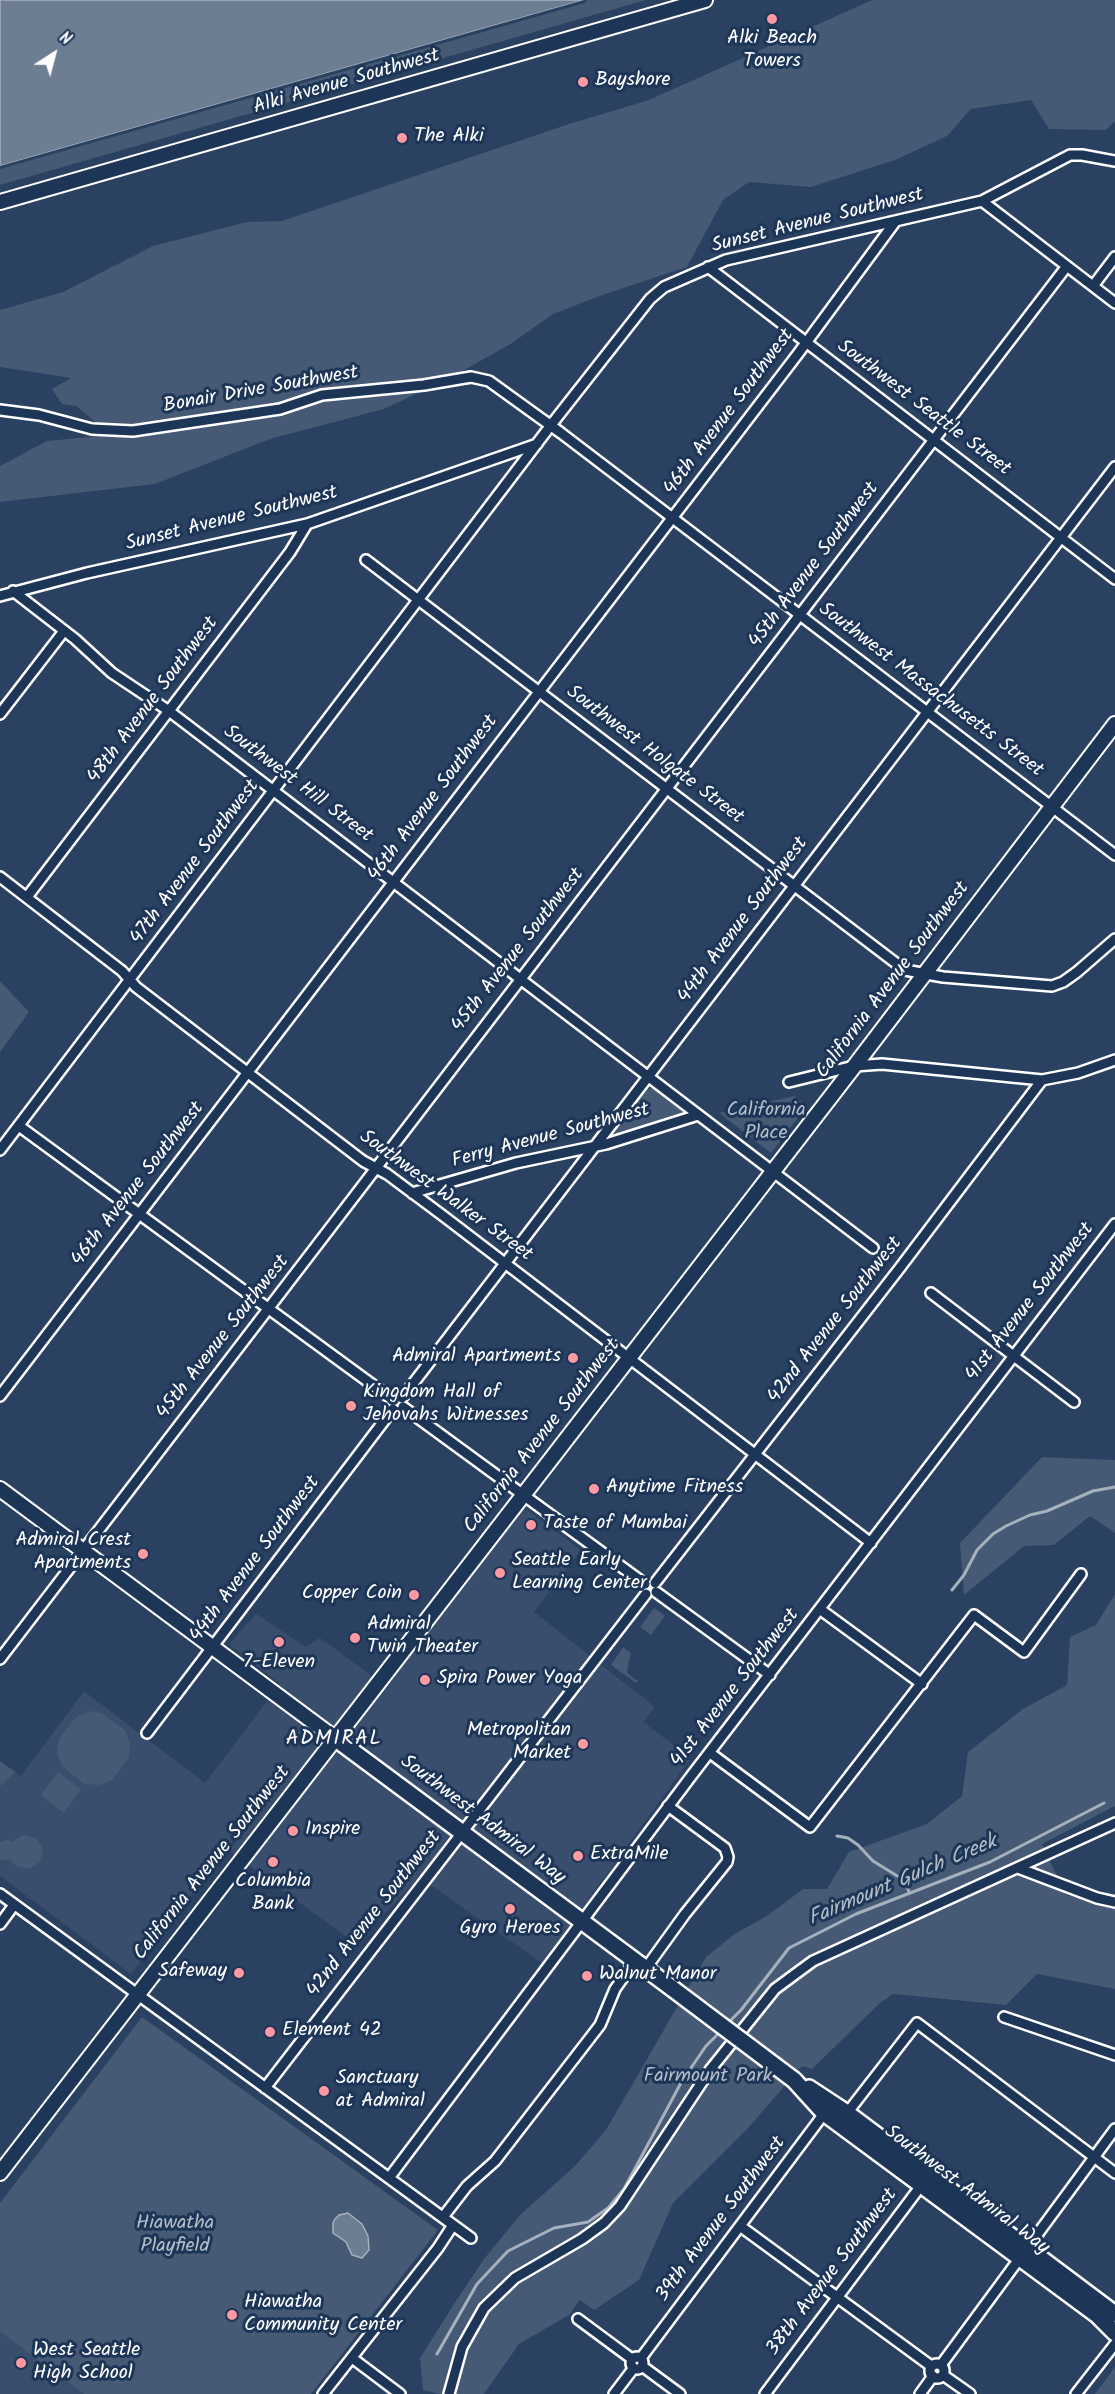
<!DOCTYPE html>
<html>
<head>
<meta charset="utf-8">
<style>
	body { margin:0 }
	#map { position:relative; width:1115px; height:2394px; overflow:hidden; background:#2a4161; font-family:Kalam,sans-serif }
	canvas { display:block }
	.north { position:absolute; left:24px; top:24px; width:60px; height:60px; -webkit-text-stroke:4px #1d3557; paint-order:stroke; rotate:36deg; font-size:16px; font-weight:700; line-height:24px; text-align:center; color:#fff }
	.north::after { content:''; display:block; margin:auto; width:21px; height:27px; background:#fff; clip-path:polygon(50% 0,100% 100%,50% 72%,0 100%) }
</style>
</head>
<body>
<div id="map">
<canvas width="1115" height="2394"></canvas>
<div class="north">N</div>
</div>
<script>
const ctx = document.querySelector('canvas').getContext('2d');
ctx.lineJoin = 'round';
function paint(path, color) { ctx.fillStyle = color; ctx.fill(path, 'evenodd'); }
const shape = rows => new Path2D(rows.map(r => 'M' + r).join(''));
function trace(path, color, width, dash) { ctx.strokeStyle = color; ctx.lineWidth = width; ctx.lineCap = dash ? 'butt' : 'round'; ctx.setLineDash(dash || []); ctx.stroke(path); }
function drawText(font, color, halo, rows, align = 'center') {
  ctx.font = font + ' Kalam,sans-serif'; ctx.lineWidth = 6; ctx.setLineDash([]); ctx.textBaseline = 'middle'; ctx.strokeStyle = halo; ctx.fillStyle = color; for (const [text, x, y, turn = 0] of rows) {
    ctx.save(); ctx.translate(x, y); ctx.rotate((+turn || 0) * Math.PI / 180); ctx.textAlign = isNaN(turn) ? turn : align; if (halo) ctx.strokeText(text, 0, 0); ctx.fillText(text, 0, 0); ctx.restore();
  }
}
paint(shape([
	[524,1508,581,1550,534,1612,655,1707,643,1722,691,1758,542,1963,419,1877,356,1944,229,1851,252,1820,250,1818,131,1974,0,1876,0,1761,21,1776,84,1691,205,1783,280,1684,229,1644,256,1614,306,1647,320,1638,387,1687,460,1588],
	[0,2332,84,2394,0,2394]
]), '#394e6c');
paint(shape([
	[584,0,646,0,0,185,0,166],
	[872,0,1115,0,1115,121,1106,130,1049,129,1031,100,971,109,947,136,895,160,811,187,749,182,723,200,687,267,605,294,553,314,512,343,452,377,384,409,270,439,155,484,0,502,0,466,47,441,111,435,76,406,62,404,52,389,71,378,0,367,0,310,63,292,153,246,247,222,282,221,569,124,649,100],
	[0,981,29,1012,0,1052],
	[654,1088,686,1112,610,1136,645,1089],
	[794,1096,807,1106,771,1153,719,1113],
	[1042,1457,1115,1460,1115,1533,1090,1516,1054,1545,1024,1546,964,1595,960,1543],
	[1115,1594,1115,1806,1042,1844,1066,1895,1115,1904,1115,1989,1037,1974,1006,2005,893,1994,879,2004,812,2069,802,2066,748,2128,673,2203,639,2280,594,2310,580,2300,569,2315,519,2344,484,2394,440,2394,423,2390,420,2358,454,2304,484,2259,521,2214,575,2166,606,2130,706,1957,736,1933,767,1916,803,1889,827,1889,849,1852,927,1824,962,1796,968,1752,1023,1709,1067,1685,1070,1637,1096,1625],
	[654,1608,665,1616,651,1635,640,1627],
	[623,1647,631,1653,627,1670,628,1674,638,1681,636,1683,611,1665],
	[89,1711,102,1713,125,1730,130,1743,129,1757,112,1780,99,1785,84,1784,62,1766,57,1753,59,1739,76,1717],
	[0,1761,15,1772,2,1785,0,1785],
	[58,1772,81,1789,64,1813,41,1795],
	[23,1835,36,1838,43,1849,40,1862,29,1869,16,1866,11,1860,0,1860,0,1842,7,1840,12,1842],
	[142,2017,438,2230,311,2394,84,2394,0,2332,0,2203],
	[1115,2367,1115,2394,1095,2394]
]), '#465975');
const water = shape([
	[0,0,584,0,0,166,0,0],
	[348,2213,362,2224,368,2236,369,2250,362,2258,352,2255,346,2242,333,2233,333,2223,335,2219,339,2215,348,2213]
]);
paint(water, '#6d7d92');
trace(water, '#a7b1be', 1.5);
paint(shape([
	[584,0,587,0,585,3,0,169,0,166]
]), '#2a4161');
trace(shape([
	[952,1590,964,1575,977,1550,993,1534,1006,1526,1030,1515,1047,1511,1093,1491,1115,1487],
	[837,1836,848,1838,858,1845,873,1861,899,1877,907,1886,909,1892],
	[728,2023,741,2010,789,1948,856,1914,990,1862,1104,1803],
	[437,2354,477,2284,508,2251,554,2228,588,2222,608,2208,624,2189,682,2081,706,2046,722,2030]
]), '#a7b1be', 3);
const minor = shape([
	[982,201,1115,303],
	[708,267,1115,579],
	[1093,286,1115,257],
	[0,410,39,415,92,429,133,431,280,409,322,395,424,385,471,377,489,381,561,433,1115,855],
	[366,560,905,970,943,977,1052,986,1063,982,1077,972,1115,939],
	[13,591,75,639,112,673,169,711,873,1248],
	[0,596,87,573,307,524,537,444],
	[0,714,64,631],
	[0,877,122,971,136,987,363,1161,387,1174,442,1215,871,1543],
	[27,897,290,552,307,524],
	[789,1082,854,1066,882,1064,1042,1080,1078,1073,1115,1060],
	[19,1126,392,1399],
	[0,1150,551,425,650,299,664,287,726,260,982,201,1070,155,1082,155,1115,161],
	[412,1193,516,1163,606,1144,698,1115],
	[931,1293,1074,1402],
	[0,1396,797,355,895,222],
	[402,1398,1115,467],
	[403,1407,645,1584],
	[655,1583,899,1269,1042,1080],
	[656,1592,770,1675],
	[821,1610,922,1684],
	[0,1659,1067,266],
	[147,1733,393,1409],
	[710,1753,810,1827,974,1615,1024,1652,1081,1574],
	[1018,1868,1097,1898,1115,1902],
	[0,1894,471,2238],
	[0,1924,14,1905],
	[646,1968,685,1914,727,1862,728,1857,725,1848,668,1806],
	[1004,2017,1115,2055],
	[265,2088,646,1594],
	[844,2117,917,2023,1115,2173],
	[389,2178,692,1775,1115,1224],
	[443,2217,467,2186,495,2161,600,2025,615,1989,635,1961],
	[740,2226,931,2366],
	[578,2319,632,2359],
	'631 2363a6 6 0 1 1 12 0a6 6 0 1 1-12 0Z',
	[352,2358,400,2394],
	[641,2358,826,2111],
	'930 2371a7 7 0 1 1 14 0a7 7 0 1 1-14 0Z',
	[941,2365,1115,2129],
	[642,2366,680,2394],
	[943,2375,970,2394],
	[323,2394,438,2248,453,2225],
	[449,2394,462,2347,484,2308,515,2278,582,2239,604,2223,620,2206,710,2070,775,1989,813,1961,1115,1823],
	[614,2394,633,2369],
	[765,2394,923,2183],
	[920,2394,933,2376],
	[1076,2394,1115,2344]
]);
const secondary = shape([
	[0,202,705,0],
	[0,1489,336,1739],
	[0,2173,856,1064,1115,724]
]);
const primary = shape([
	[336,1739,673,1989],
	[794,2080,824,2113,1097,2315,1115,2333],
	[809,2088,847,2113,1115,2314]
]);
trace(minor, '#fff', 14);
trace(secondary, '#fff', 18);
trace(primary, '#fff', 20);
trace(minor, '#1d3557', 9);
trace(secondary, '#1d3557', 14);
trace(primary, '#1d3557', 15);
const primaryBridge = shape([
	[673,1989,794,2080]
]);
trace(primaryBridge, '#fff', 20, []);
trace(primaryBridge, '#1d3557', 15);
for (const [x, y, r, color] of [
	[772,19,6,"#ff9aa2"],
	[583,82,6,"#ff9aa2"],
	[402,138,6,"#ff9aa2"],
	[573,1358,6,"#ff9aa2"],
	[351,1406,6,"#ff9aa2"],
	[594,1489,6,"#ff9aa2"],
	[531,1525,6,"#ff9aa2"],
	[143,1554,6,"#ff9aa2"],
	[500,1573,6,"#ff9aa2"],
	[414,1595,6,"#ff9aa2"],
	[355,1638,6,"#ff9aa2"],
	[279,1642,6,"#ff9aa2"],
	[425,1680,6,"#ff9aa2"],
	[583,1744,6,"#ff9aa2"],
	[293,1831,6,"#ff9aa2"],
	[578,1856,6,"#ff9aa2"],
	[273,1862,6,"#ff9aa2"],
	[510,1909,6,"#ff9aa2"],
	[239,1973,6,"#ff9aa2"],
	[587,1976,6,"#ff9aa2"],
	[270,2032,6,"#ff9aa2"],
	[324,2091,6,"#ff9aa2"],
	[232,2315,6,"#ff9aa2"],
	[21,2363,6,"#ff9aa2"]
]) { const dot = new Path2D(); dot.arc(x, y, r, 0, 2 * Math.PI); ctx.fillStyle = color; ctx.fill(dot); trace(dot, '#1d3557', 2); }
drawText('20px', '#fff', '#1d3557', [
	["Alki Beach",772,40,"center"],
	["Towers",772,63,"center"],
	["Bayshore",595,82],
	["The Alki",414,138],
	["Admiral Apartments",561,1358,"right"],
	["Kingdom Hall of",363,1394],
	["Jehovahs Witnesses",363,1417],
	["Anytime Fitness",606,1489],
	["Taste of Mumbai",543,1525],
	["Admiral Crest",131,1542,"right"],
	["Apartments",131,1565,"right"],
	["Seattle Early",512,1562],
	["Learning Center",512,1585],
	["Copper Coin",402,1595,"right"],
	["Admiral",367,1626],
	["Twin Theater",367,1649],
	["7-Eleven",279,1664,"center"],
	["Spira Power Yoga",437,1680],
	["Metropolitan",571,1732,"right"],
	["Market",571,1755,"right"],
	["Inspire",305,1831],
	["ExtraMile",590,1856],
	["Columbia",273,1883,"center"],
	["Bank",273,1906,"center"],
	["Gyro Heroes",510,1930,"center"],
	["Safeway",227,1973,"right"],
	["Walnut Manor",599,1976],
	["Element 42",282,2032],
	["Sanctuary",336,2080],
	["at Admiral",336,2103],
	["Hiawatha",244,2304],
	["Community Center",244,2327],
	["West Seattle",33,2352],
	["High School",33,2375]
], 'left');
drawText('20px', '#fff', '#1d3557', [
	["Alki Avenue Southwest",347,83,-16],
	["Sunset Avenue Southwest",818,222,-14],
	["Bonair Drive Southwest",261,391,-10],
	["Southwest Seattle Street",923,409,37],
	["46th Avenue Southwest",730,413,-53],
	["Sunset Avenue Southwest",232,520,-14],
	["45th Avenue Southwest",815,566,-53],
	["Southwest Massachusetts Street",930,691,37],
	["48th Avenue Southwest",154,701,-53],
	["Southwest Holgate Street",654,756,37],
	["Southwest Hill Street",297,785,37],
	["46th Avenue Southwest",434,799,-53],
	["47th Avenue Southwest",196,863,-53],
	["44th Avenue Southwest",744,921,-53],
	["45th Avenue Southwest",519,951,-52],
	["California Avenue Southwest",894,981,-53],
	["Ferry Avenue Southwest",551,1137,-15],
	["46th Avenue Southwest",139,1185,-52],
	["Southwest Walker Street",445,1197,36],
	["41st Avenue Southwest",1031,1303,-52],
	["42nd Avenue Southwest",836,1321,-52],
	["45th Avenue Southwest",224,1338,-52],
	["California Avenue Southwest",543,1437,-52],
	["44th Avenue Southwest",256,1560,-53],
	["41st Avenue Southwest",736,1689,-52],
	["Southwest Admiral Way",482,1821,37],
	["California Avenue Southwest",213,1864,-52],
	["42nd Avenue Southwest",375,1915,-52],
	["Southwest Admiral Way",966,2191,37],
	["39th Avenue Southwest",722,2220,-53],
	["38th Avenue Southwest",833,2273,-53]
]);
drawText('20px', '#b5bdc8', '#1d3557', [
	["California",766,1112],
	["Place",766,1135],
	["Fairmount Park",708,2078],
	["Hiawatha",175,2225],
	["Playfield",175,2248]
]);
ctx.letterSpacing = '1.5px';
drawText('21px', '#fff', '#1d3557', [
	["ADMIRAL",334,1740]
]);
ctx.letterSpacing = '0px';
drawText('italic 21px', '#b6bec8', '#1d3557', [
	["Fairmount Gulch Creek",903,1882,-23]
]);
</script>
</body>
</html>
